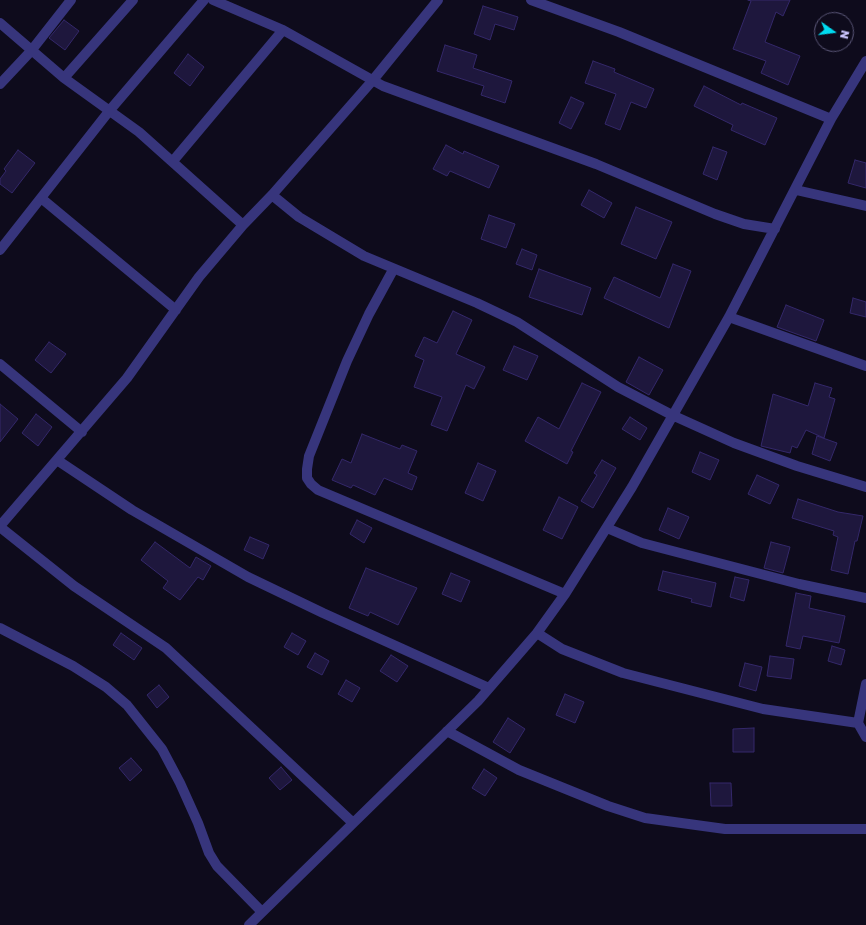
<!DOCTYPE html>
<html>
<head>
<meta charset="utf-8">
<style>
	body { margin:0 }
	#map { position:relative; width:866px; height:925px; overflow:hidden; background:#0e0b1c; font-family:"Golos Text",sans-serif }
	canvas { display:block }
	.north { position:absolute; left:814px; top:12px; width:40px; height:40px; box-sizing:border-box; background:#0e0b1c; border:1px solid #5a5677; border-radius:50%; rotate:104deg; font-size:11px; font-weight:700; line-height:16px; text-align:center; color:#ccc6ff }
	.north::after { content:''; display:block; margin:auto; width:14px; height:18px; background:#00dcf1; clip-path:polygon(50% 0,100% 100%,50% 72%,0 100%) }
</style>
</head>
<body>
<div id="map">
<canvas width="866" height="925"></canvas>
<div class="north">N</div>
</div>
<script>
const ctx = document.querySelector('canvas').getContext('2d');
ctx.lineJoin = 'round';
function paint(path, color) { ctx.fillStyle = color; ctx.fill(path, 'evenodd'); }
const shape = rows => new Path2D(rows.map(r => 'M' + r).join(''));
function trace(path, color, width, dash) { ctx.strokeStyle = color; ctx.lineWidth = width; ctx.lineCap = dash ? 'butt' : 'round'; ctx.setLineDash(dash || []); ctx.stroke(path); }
const building = shape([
	[748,0,790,0,783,16,776,12,765,42,800,56,788,85,761,73,766,61,733,49,751,1,748,0],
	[483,6,518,17,514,30,495,24,490,40,474,34,483,6],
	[64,20,79,31,65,50,49,38,64,20],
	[445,45,477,55,473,68,512,81,505,103,481,95,484,86,437,71,445,45],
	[188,54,204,67,190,86,174,73,188,54],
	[593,61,615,69,614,72,654,89,646,108,631,102,620,130,605,124,616,94,585,83,593,61],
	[704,86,741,105,742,103,777,118,765,145,731,130,733,125,694,106,704,86],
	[571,97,584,103,571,129,559,123,571,97],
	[446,145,463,154,464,151,499,166,489,188,450,171,447,176,433,169,446,145],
	[713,147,727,152,717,180,703,174,713,147],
	[18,150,35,163,12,193,0,184,0,179,6,171,4,169,18,150],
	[855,160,866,163,866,188,848,183,855,160],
	[589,190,612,203,604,218,581,205,589,190],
	[636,207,672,222,656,259,621,244,636,207],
	[489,215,515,224,506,248,481,239,489,215],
	[522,249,537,255,532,270,516,264,522,249],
	[673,264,691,271,669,328,604,298,614,277,660,298,673,264],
	[539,269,591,288,582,315,529,297,539,269],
	[853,298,866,302,866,317,850,313,853,298],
	[786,305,824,320,816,341,777,327,786,305],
	[453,311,472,320,456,354,485,367,474,389,466,385,447,431,431,425,442,397,414,387,424,360,415,356,424,337,437,343,453,311],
	[49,342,66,354,51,373,35,360,49,342],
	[514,346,538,356,527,380,503,370,514,346],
	[639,357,663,370,649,395,626,382,639,357],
	[582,383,601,392,571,451,573,452,567,464,525,441,538,417,559,429,582,383],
	[815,383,832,388,829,397,835,399,824,438,806,430,797,448,792,446,790,453,761,446,773,394,808,406,815,383],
	[0,404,18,419,0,442,0,404],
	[36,414,52,427,38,446,22,433,36,414],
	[630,417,647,428,640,440,622,429,630,417],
	[362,434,400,449,402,445,417,451,408,473,417,477,412,490,384,478,375,495,353,485,351,488,332,480,342,459,351,463,362,434],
	[817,436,837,443,830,461,812,454,817,436],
	[700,452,719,460,710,480,692,472,700,452],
	[602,460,616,468,593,508,581,501,597,475,594,473,602,460],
	[478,463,496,471,483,501,465,493,478,463],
	[757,475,779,485,770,504,748,494,757,475],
	[559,497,578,507,562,539,543,530,559,497],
	[798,499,838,512,863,516,857,541,855,541,848,574,831,570,838,537,833,535,834,531,792,518,798,499],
	[668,508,689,517,679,539,659,530,668,508],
	[357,520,372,528,364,543,350,534,357,520],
	[250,537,269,545,263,559,244,550,250,537],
	[155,542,190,568,196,557,211,566,203,580,198,577,180,600,163,588,168,581,141,560,155,542],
	[771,542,790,547,783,573,764,568,771,542],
	[366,568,417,588,398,625,370,612,368,616,349,608,366,568],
	[663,571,716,583,711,607,691,602,692,599,658,590,663,571],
	[451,573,470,581,461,602,442,594,451,573],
	[735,577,749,580,744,601,730,597,735,577],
	[796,593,811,596,809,608,845,616,839,643,803,636,800,649,786,646,796,593],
	[121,633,142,648,134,660,113,645,121,633],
	[292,633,306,641,298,655,284,647,292,633],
	[832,646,845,650,841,665,828,661,832,646],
	[315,653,329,661,322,675,307,667,315,653],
	[391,655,408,666,397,682,380,671,391,655],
	[770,656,794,659,791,679,767,676,770,656],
	[745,663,762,667,756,691,739,686,745,663],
	[346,680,360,688,352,702,338,694,346,680],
	[159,685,169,697,157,708,147,695,159,685],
	[565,694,584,702,575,723,556,715,565,694],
	[508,718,525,729,510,753,493,742,508,718],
	[754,728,754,752,733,752,733,729,754,728],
	[131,758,142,770,130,781,119,768,131,758],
	[281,767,292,780,280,790,269,778,281,767],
	[484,769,497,778,485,796,472,788,484,769],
	[710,783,731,783,732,806,711,806,710,783]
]);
paint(building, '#1e173d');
trace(building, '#34286a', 1);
trace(shape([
	[213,0,283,30,383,86,596,164,715,214,744,224,775,229],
	[531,0,619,32,831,119],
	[0,23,64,78,139,132,243,225],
	[64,78,133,0],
	[0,84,31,51,71,0],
	[173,161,283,30],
	[796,190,866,206],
	[272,195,299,217,364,256,477,303,517,322,618,387,672,415,734,443,797,466,866,487],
	[41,198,176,310],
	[0,250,110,110,204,0],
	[393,270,369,314,347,361,309,456,307,469,307,478,311,484,318,490,565,594],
	[729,317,866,366],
	[0,364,82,432],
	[57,460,132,510,248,577,323,613,489,688],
	[0,526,127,378,199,277,243,225,272,195,373,80,438,0],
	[0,527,74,586,166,648,352,822],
	[607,528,642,543,799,584,866,598],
	[0,628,73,666,106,687,127,705,162,749,180,783,198,823,209,853,217,866,262,912],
	[537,633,562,649,623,673,763,709,858,723],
	[866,684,858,723,866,737],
	[447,731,519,770,608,806,645,818,725,829,866,829],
	[249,925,478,701,537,633,565,594,632,487,729,317,831,119,866,61]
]), '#37357c', 10);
</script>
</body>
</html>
